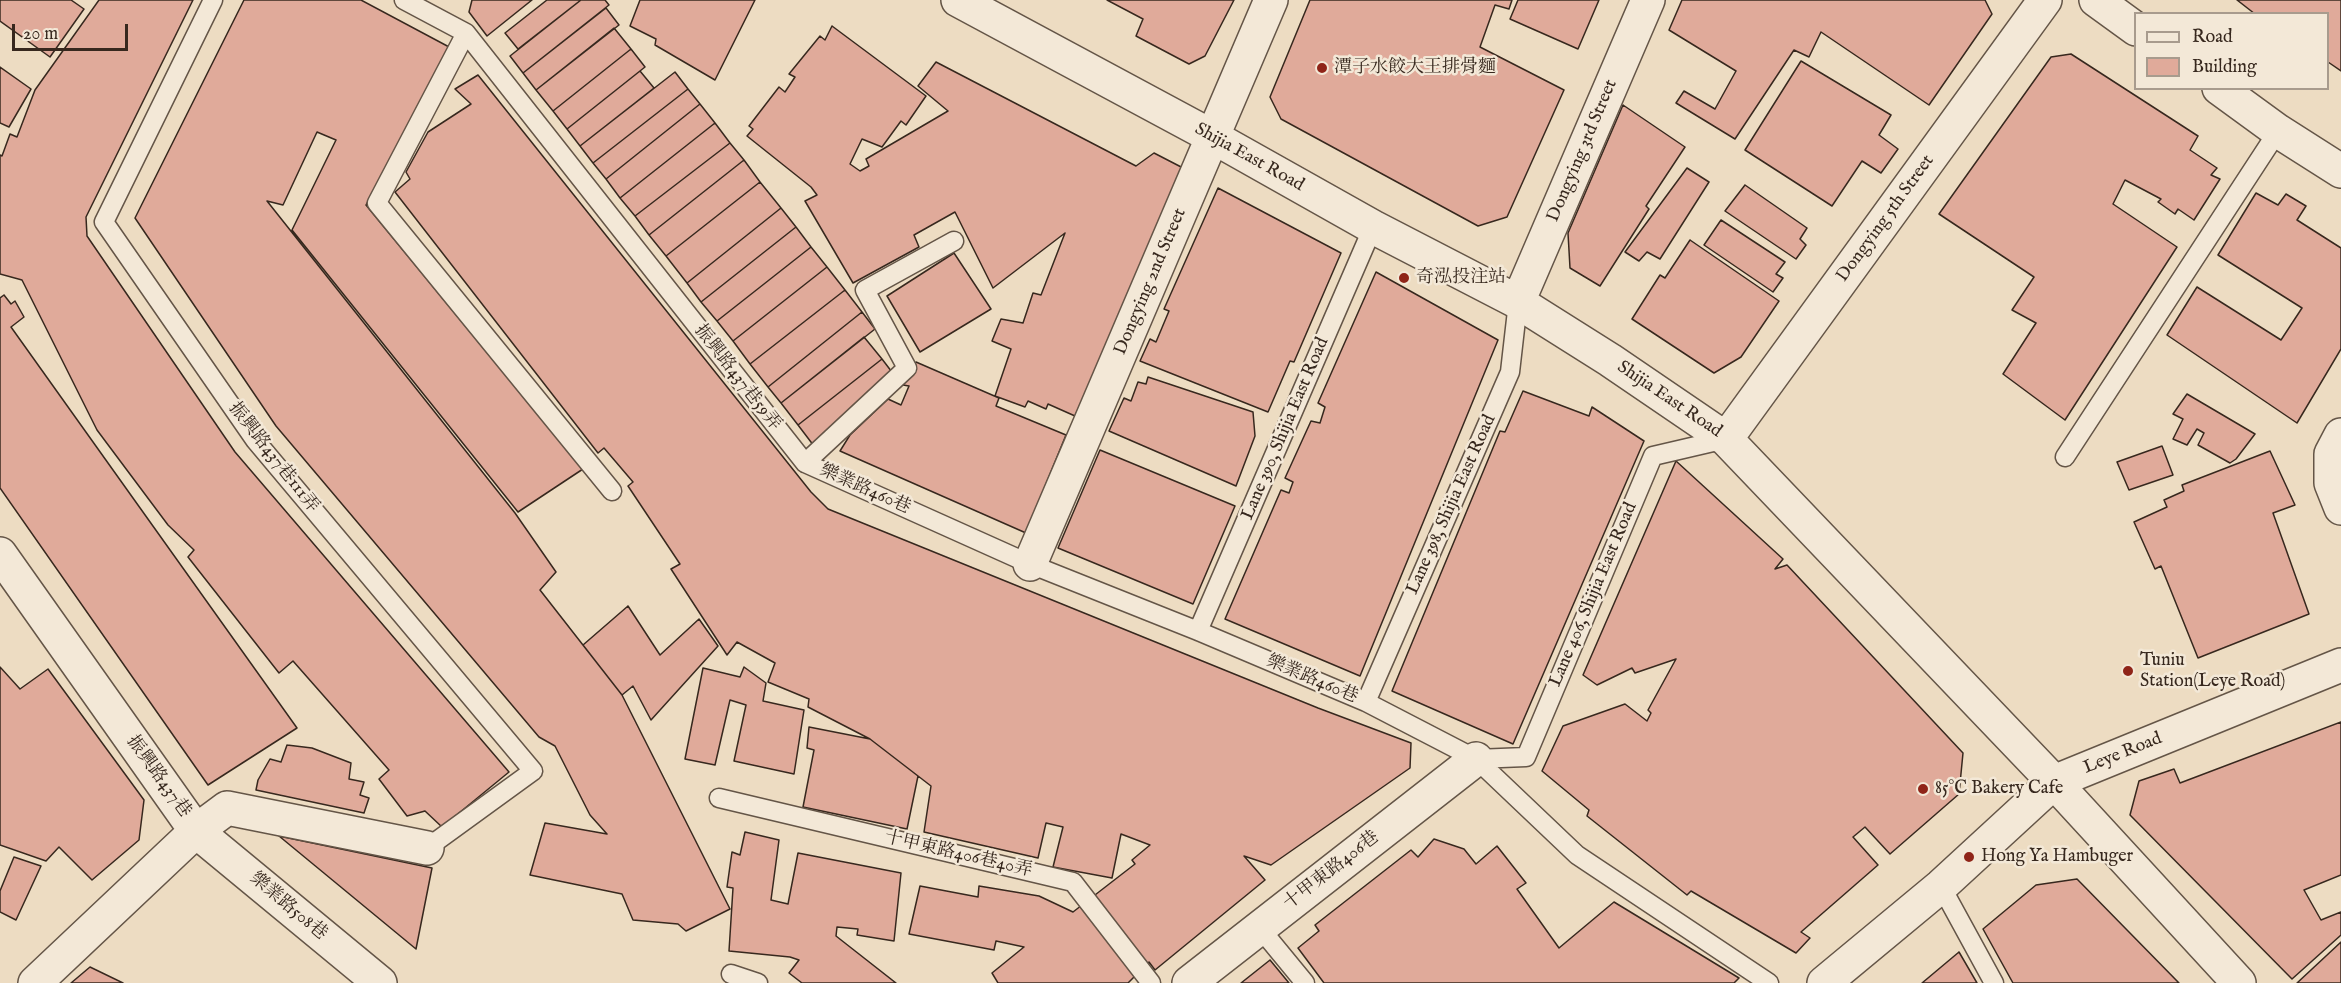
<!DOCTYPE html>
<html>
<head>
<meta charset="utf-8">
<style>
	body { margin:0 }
	#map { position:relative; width:2341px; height:983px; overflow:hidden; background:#eddcc2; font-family:"IM FELL English",serif }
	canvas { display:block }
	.legend { position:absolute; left:2134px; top:12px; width:195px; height:78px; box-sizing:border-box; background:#f3e8d7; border:2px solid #a89b8d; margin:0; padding:8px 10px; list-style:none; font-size:18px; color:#37281e }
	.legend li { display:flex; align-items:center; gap:12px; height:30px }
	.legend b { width:30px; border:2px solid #a89b8d }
	.scale { position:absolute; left:12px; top:24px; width:116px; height:27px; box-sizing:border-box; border:3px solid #37281e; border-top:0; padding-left:8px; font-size:18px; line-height:21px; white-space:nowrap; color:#37281e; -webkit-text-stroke:4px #f3e8d7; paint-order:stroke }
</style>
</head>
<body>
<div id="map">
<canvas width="2341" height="983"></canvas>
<ul class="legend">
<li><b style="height:8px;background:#f3e8d7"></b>Road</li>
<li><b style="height:16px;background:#e0aa9a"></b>Building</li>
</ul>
<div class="scale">20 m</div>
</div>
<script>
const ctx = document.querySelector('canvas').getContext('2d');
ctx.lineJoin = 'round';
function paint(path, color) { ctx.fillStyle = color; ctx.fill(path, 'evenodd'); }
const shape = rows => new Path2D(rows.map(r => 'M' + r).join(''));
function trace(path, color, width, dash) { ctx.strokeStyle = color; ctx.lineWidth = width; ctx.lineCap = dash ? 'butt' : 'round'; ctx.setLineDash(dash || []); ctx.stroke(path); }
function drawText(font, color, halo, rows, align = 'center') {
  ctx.font = font + ' "IM FELL English","Noto Serif TC",serif'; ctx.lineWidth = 5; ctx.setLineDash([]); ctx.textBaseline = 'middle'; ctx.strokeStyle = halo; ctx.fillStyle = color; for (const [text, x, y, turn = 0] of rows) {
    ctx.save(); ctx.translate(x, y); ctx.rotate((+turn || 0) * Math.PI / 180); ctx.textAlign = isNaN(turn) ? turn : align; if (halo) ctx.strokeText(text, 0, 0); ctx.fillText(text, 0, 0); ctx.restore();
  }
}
const building = shape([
	[0,0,71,0,84,9,50,57,0,21,0,0],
	[99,0,193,0,86,217,87,236,235,452,509,772,442,827,425,811,407,816,379,779,389,770,293,661,279,673,188,557,194,550,168,525,97,430,22,280,0,274,0,155,2,156,10,134,17,137,35,90,99,0],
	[244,0,361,0,451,48,366,205,583,469,518,512,292,230,336,140,317,132,283,205,267,201,515,513,556,572,540,590,622,695,730,909,686,931,678,924,633,920,622,894,530,875,545,823,607,834,590,815,555,746,539,737,276,426,135,218,244,0],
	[472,0,532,0,487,36,469,12,472,0],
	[547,0,581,0,518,49,505,33,547,0],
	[581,0,605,0,609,5,523,73,510,56,581,0],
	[640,0,755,0,715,80,655,45,656,39,630,26,640,0],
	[1107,0,1234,0,1205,56,1189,64,1136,36,1143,19,1107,0],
	[1310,0,1512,0,1509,9,1495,5,1480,47,1564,90,1507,217,1478,226,1281,119,1270,97,1310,0],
	[1518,0,1599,0,1578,49,1510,19,1518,0],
	[1682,0,1985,0,1992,14,1929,105,1821,32,1809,57,1794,50,1735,139,1676,103,1684,91,1715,109,1736,71,1669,30,1682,0],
	[2237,0,2341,0,2341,71,2328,62,2328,14,2255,14,2237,0],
	[606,8,619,25,536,90,523,73,606,8],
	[832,26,926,96,906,125,901,121,882,147,862,139,850,164,860,171,869,166,866,159,948,111,918,86,936,62,1136,166,1154,153,1185,169,1075,416,1048,404,1046,409,1028,401,1025,407,995,396,1011,349,992,341,1001,319,1023,323,1033,293,1041,295,1065,233,993,288,955,212,914,235,919,247,853,283,805,201,817,195,811,187,747,136,753,129,749,126,779,87,785,92,795,77,789,74,820,36,825,40,832,26],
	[614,28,631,49,553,111,536,90,614,28],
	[631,49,645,67,567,129,553,111,631,49],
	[2071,54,2198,136,2190,150,2217,168,2211,175,2220,179,2194,220,2178,209,2175,214,2158,202,2161,199,2125,180,2113,204,2177,247,2065,420,2003,374,2036,323,2012,310,2034,277,1939,214,2051,57,2071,54],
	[1801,61,1891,115,1879,135,1898,149,1881,173,1862,161,1832,206,1745,150,1801,61],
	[0,67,31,89,9,127,0,123,0,67],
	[640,71,654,88,580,146,567,129,640,71],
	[675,72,688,89,593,163,580,146,675,72],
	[478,75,811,492,828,509,1318,708,1411,743,1410,768,1271,865,1244,856,1265,880,1155,970,1149,962,1128,983,998,983,992,973,1024,947,996,941,994,950,909,934,920,886,978,897,979,886,1039,896,1073,912,1135,864,1132,860,1150,845,1121,834,1112,878,1053,867,1063,827,1046,823,1038,858,924,832,931,786,870,739,808,707,809,699,768,682,775,663,737,642,727,655,671,569,680,564,628,486,633,482,604,448,598,453,395,192,410,179,406,172,428,132,471,104,455,89,478,75],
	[688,89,700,104,606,179,593,163,688,89],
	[700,104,715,123,620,198,606,179,700,104],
	[1623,105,1685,147,1646,206,1649,209,1600,286,1570,268,1568,233,1623,105],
	[715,123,730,143,635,216,620,198,715,123],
	[730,143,744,160,649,235,635,216,730,143],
	[744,160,760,182,666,256,649,235,744,160],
	[1687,168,1709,182,1660,259,1647,252,1639,261,1625,252,1687,168],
	[760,182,781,208,687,283,666,256,760,182],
	[1745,185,1807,228,1800,239,1806,245,1796,259,1725,211,1745,185],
	[1218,188,1341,253,1294,362,1290,361,1268,412,1140,361,1150,339,1156,342,1169,311,1164,309,1218,188],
	[2256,193,2278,205,2286,194,2306,206,2297,220,2341,248,2341,349,2297,423,2167,335,2197,287,2281,340,2302,308,2218,255,2256,193],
	[781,208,796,227,701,302,687,283,781,208],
	[1721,220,1785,262,1776,274,1783,278,1773,292,1704,245,1721,220],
	[796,227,811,247,717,321,701,302,796,227],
	[1690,240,1779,301,1741,357,1714,373,1632,319,1660,275,1665,278,1690,240],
	[811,247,827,267,733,341,717,321,811,247],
	[954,253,991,309,920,352,887,296,954,253],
	[827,267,845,290,750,364,733,341,827,267],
	[1376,272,1498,340,1360,676,1225,619,1281,490,1289,493,1293,482,1285,478,1311,421,1320,423,1325,407,1318,403,1376,272],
	[845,290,862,312,768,387,750,364,845,290],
	[4,295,11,304,15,301,24,317,11,327,297,728,208,785,0,488,0,298,4,295],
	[862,312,875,329,781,403,768,387,862,312],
	[864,337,882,359,798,425,781,403,864,337],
	[882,359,898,380,814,446,798,425,882,359],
	[916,362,999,398,996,406,1066,435,1026,533,840,451,850,435,888,399,901,405,909,386,903,385,916,362],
	[1148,377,1253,412,1255,436,1236,486,1109,431,1124,398,1131,401,1138,382,1146,384,1148,377],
	[1523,391,1589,416,1592,407,1644,441,1513,744,1392,691,1500,431,1505,432,1523,391],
	[2187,394,2255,434,2236,459,2230,463,2198,445,2204,433,2197,429,2187,445,2173,439,2183,419,2173,414,2187,394],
	[2162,446,2173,475,2129,490,2117,462,2162,446],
	[1100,450,1235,506,1193,604,1058,548,1100,450],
	[2270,451,2295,505,2273,513,2309,614,2198,658,2161,566,2155,569,2134,522,2167,507,2164,500,2184,491,2182,485,2270,451],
	[1676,461,1783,559,1775,569,1787,565,1963,753,1959,794,1890,854,1865,827,1853,837,1878,865,1801,932,1810,938,1796,953,1691,891,1687,895,1587,816,1589,810,1542,771,1563,726,1625,704,1647,721,1651,713,1648,710,1676,659,1635,673,1632,668,1597,685,1583,675,1676,461],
	[628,606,660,655,699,619,718,646,651,720,633,686,622,695,583,645,628,606],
	[0,667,20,689,48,669,144,800,139,840,92,880,59,847,46,861,0,845,0,667],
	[744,667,766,683,763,701,804,710,794,774,734,761,746,705,730,700,715,765,685,759,703,668,740,677,744,667],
	[2341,722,2341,875,2304,890,2321,920,2341,912,2341,935,2292,979,2130,815,2139,781,2174,769,2180,783,2341,722],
	[809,727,870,739,918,776,907,829,803,807,814,750,807,748,809,727],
	[287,745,312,748,351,763,349,779,364,782,360,795,369,798,364,813,256,790,258,780,270,759,281,762,287,745],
	[745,832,779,840,771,900,788,904,798,853,901,873,894,941,857,935,858,929,837,927,836,936,896,983,802,983,789,973,799,960,790,957,729,951,733,888,727,887,732,852,740,855,745,832],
	[279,836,432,868,416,949,279,836],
	[1434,839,1464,849,1476,864,1497,846,1526,883,1517,889,1559,948,1614,902,1739,978,1734,983,1324,983,1298,948,1319,931,1315,925,1411,850,1418,857,1434,839],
	[14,857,41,866,16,920,0,912,0,891,14,857],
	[2077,879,2179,983,2013,983,1983,929,2036,885,2077,879],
	[2341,942,2341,983,2297,983,2341,942],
	[1959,952,1977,983,1922,983,1959,952],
	[1270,960,1289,983,1241,983,1270,960],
	[90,967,123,983,71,983,90,967]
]);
paint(building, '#e0aa9a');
trace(building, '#37281e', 1.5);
const lane = shape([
	[213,0,104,222,255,440,533,771,427,848],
	[404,0,466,33,805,463,1030,564,1198,631,1366,702,1476,759,1577,855,1769,983],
	[466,33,377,203,612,491],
	[2065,457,2278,131],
	[805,463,907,368,865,290,954,241],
	[1198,631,1373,227],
	[1366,702,1510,372,1518,302],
	[1476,759,1526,757,1653,456,1726,439],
	[719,798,1073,882,1151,983],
	[1941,886,1994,983],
	[1259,927,1305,983],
	[731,974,758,983]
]);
const street = shape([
	[958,0,1213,137,1373,227,1518,302,1610,360,1726,439,2054,782,2239,983],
	[2096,0,2136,29],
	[2219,88,2278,131,2341,171],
	[1518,302,1648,0],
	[2341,435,2331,454,2331,483,2341,508],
	[1726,439,2045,0],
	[0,554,196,831,227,808,427,848],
	[1030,564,1271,0],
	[35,983,196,831,380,983],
	[1189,983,1476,759],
	[1824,983,1941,886,2054,782,2341,665]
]);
trace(lane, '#645547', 21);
trace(street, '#645547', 36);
trace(lane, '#f3e8d7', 18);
trace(street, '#f3e8d7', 33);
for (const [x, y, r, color] of [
	[1322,68,6,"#8f2418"],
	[1404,278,6,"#8f2418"],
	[2128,671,6,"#8f2418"],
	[1923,789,6,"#8f2418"],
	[1969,857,6,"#8f2418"]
]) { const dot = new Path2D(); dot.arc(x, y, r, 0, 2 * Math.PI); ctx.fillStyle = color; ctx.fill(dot); trace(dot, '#f3e8d7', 2); }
drawText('18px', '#37281e', '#f3e8d7', [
	["潭子水餃大王排骨麵",1334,68],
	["奇泓投注站",1416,278],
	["Tuniu",2140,661],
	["Station(Leye Road)",2140,682],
	["85°C Bakery Cafe",1935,789],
	["Hong Ya Hambuger",1981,857]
], 'left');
drawText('18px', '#37281e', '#f3e8d7', [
	["Dongying 3rd Street",1583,151,-67],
	["Shijia East Road",1249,158,29],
	["Dongying 5th Street",1886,219,-54],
	["Dongying 2nd Street",1151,282,-67],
	["振興路437巷59弄",737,378,52],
	["Shijia East Road",1669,400,34],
	["Lane 390, Shijia East Road",1286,429,-67],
	["振興路437巷111弄",273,458,52],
	["樂業路460巷",865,490,24],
	["Lane 398, Shijia East Road",1452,505,-66],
	["Lane 406, Shijia East Road",1594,595,-67],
	["樂業路460巷",1312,680,23],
	["Leye Road",2123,754,-22],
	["振興路437巷",158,777,54],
	["十甲東路406巷40弄",958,855,13],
	["十甲東路406巷",1332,871,-38],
	["樂業路508巷",288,907,40]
]);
</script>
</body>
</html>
